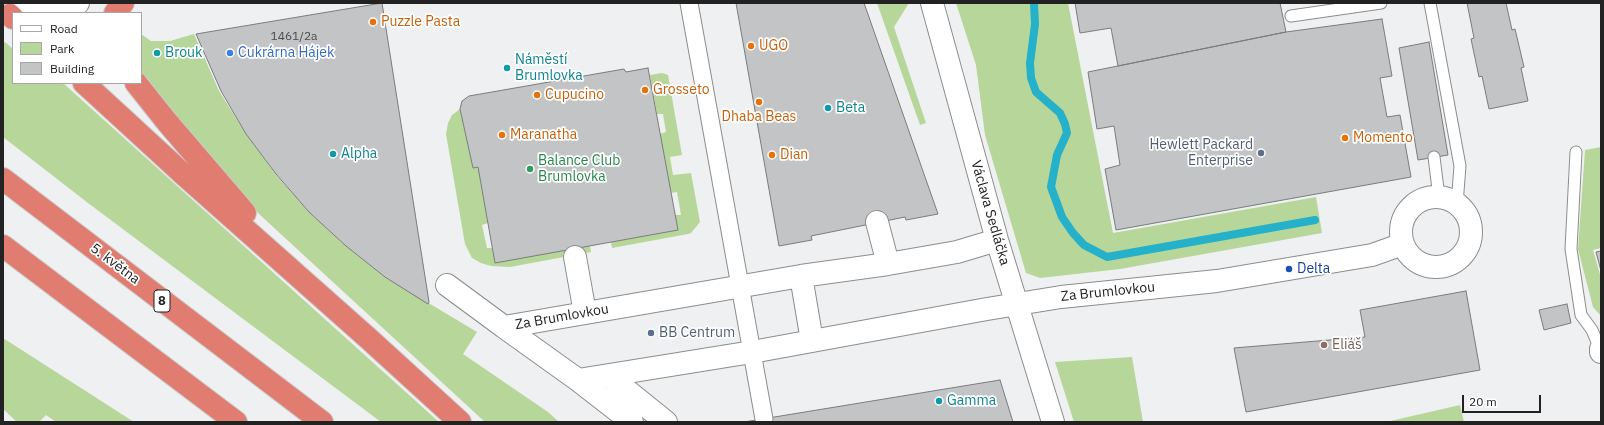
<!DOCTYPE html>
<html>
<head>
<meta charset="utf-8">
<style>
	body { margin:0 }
	#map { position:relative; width:1604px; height:425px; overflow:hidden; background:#eff0f2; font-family:"IBM Plex Sans",sans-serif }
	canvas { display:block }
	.frame { position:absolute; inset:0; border:4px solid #222223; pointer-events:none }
	.legend { position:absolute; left:12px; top:12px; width:130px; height:72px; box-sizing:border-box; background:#fff; border:1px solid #a7a7a7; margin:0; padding:5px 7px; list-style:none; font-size:12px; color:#222223 }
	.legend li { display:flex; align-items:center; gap:8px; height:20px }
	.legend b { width:20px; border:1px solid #a7a7a7 }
	.scale { position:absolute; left:1462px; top:395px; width:79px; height:18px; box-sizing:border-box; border:2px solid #222223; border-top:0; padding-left:5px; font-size:12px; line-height:14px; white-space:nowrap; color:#222223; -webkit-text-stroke:3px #fff; paint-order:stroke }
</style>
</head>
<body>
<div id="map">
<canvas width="1604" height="425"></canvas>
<div class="frame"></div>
<ul class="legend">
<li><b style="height:5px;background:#fff"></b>Road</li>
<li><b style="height:11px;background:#b7d69a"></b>Park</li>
<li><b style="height:11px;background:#c3c4c6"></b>Building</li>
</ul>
<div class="scale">20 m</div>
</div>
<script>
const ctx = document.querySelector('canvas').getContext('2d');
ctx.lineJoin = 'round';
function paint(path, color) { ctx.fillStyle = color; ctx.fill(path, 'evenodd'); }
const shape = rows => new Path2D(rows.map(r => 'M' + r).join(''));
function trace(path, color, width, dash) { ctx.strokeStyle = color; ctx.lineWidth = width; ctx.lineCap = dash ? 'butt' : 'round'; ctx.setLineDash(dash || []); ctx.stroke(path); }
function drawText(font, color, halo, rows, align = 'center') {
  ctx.font = font + ' "IBM Plex Sans",sans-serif'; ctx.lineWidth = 3.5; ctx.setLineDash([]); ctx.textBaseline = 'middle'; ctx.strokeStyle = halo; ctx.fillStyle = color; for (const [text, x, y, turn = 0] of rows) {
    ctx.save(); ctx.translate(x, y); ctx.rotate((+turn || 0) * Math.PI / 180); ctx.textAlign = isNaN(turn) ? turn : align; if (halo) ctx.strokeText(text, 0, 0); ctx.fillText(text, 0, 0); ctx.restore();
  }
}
paint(shape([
	[877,3,909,3,894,27,926,123,920,125],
	[956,3,1068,3,1113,233,1316,197,1322,233,1120,269,1040,278,1026,273,985,135,976,65],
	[141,34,151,41,170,41,194,34,219,91,246,134,276,175,309,212,346,246,385,277,477,332,463,354,548,412,559,422,485,422,259,214,206,156,141,71],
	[5,42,13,49,13,83,63,83,439,422,381,422,88,203,3,137,3,43],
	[662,73,668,75,682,155,670,157,673,175,691,173,700,222,691,233,688,234,612,248,611,242,678,230,675,215,681,215,677,192,671,193,660,134,666,132,663,114,657,114,650,75],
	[460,109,473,168,478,167,488,223,482,225,487,248,492,248,495,262,590,246,591,252,510,267,491,266,481,263,472,258,465,244,446,134,448,123,452,115],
	[1601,147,1601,248,1593,250,1601,278,1601,316,1593,307,1578,249,1585,150],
	[3,338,134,422,56,422,46,415,39,422,17,422,3,409],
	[1132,357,1143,422,1074,422,1055,362],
	[1460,405,1464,422,1386,422]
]), '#b7d69a');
trace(shape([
	[1034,3,1035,24,1030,63,1031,78,1036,92,1060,113,1065,124,1067,133,1057,155,1051,187,1062,217,1073,233,1084,245,1107,257,1315,220]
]), '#25b1ca', 8);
const building = shape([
	[382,3,429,302,428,304,385,277,346,246,309,212,276,174,246,134,221,91,196,34,382,3],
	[736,3,864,3,938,214,906,220,905,217,811,236,812,240,779,246,736,3],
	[1075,3,1280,3,1286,32,1118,66,1111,28,1080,33,1075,3],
	[1467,3,1506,3,1512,30,1515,29,1524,67,1521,68,1528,101,1489,109,1482,76,1479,77,1471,39,1474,38,1467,3],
	[1382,19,1392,76,1380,78,1387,117,1400,115,1411,177,1116,230,1105,169,1120,165,1114,126,1097,129,1088,72,1286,32,1382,19],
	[1429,42,1448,155,1418,160,1399,48,1429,42],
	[648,68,678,230,495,263,478,167,473,168,460,109,462,101,469,96,624,69,626,72,648,68],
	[1601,251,1601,271,1596,252,1601,251],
	[1466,291,1480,370,1246,412,1234,348,1365,337,1360,310,1466,291],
	[1567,304,1571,323,1544,330,1539,310,1567,304],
	[1000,380,1013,422,744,422,1000,380]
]);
paint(building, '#c3c4c6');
trace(building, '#7a7b7c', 1);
const service = shape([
	[1430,3,1460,166,1457,204],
	[1291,16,1381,3],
	[1576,152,1571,249,1581,315,1592,330,1600,349],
	[1434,157,1439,197]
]);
const pedestrian = shape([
	[689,3,764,419]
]);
const minor = shape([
	[932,3,997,240,1053,422],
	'1401 232a35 35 0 1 1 70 0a35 35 0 1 1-70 0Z',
	[877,222,888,264],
	[997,240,957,252,888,264,801,276,504,327,578,380,752,352,987,309,1061,297,1217,281,1372,255,1403,244],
	[575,257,585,313],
	[801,276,812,341],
	[447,285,504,327],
	[1601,349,1601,352],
	[609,376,666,422],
	[578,380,632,422]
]);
const secondary = shape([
	[22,13,78,3]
]);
const trunk = shape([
	[115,13,123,3],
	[10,15,13,18],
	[84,83,183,174,369,339,460,422],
	[136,83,167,122,245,213],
	[3,179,322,422],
	[3,246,236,422]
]);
trace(service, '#8c8d8e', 13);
trace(pedestrian, '#8c8d8e', 19);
trace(minor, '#8c8d8e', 24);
trace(secondary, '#8c8d8e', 24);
trace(trunk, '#cacaca', 24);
trace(service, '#fff', 11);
trace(pedestrian, '#fff', 17);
trace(minor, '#fff', 22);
trace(secondary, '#fff', 22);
trace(trunk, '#e07c70', 22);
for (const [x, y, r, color] of [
	[373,22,4,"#e8710a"],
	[751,46,4,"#e8710a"],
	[157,53,4,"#0f9aa8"],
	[230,53,4,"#3f7fe0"],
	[507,68,4,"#0f9aa8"],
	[645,90,4,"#e8710a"],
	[537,95,4,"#e8710a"],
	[759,102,4,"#e8710a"],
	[828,108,4,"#0f9aa8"],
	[502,135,4,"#e8710a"],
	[1345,138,4,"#e8710a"],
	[1261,153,4,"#5c6f8a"],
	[333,154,4,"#0f9aa8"],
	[772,155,4,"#e8710a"],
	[530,169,4,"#2e9e5b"],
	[1289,269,4,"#1a4fb4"],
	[651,333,4,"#5c6f8a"],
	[1324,345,4,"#8d6e63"],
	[939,401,4,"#0f9aa8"]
]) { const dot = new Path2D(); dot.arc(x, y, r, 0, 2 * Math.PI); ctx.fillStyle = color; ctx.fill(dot); trace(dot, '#fff', 1.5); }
drawText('12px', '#4a4a4c', null, [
	["1461/2a",294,37]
]);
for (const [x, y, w] of [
	[162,301,16]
]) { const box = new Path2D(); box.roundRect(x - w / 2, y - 11, w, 22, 3); ctx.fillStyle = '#fff'; ctx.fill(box); trace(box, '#222223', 1); }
drawText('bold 13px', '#222223', null, [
	["8",162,301]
]);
drawText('14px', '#c56008', '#fff', [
	["Puzzle Pasta",381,22],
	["UGO",759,46],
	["Grosseto",653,90],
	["Cupucino",545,95],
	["Dhaba Beas",759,117,"center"],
	["Maranatha",510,135],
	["Momento",1353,138],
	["Dian",780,155]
], 'left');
drawText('14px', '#0d838f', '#fff', [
	["Brouk",165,53],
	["Náměstí",515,60],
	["Brumlovka",515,76],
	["Beta",836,108],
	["Alpha",341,154],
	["Gamma",947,401]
], 'left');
drawText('14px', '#366cbe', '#fff', [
	["Cukrárna Hájek",238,53]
], 'left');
drawText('14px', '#4e5e75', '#fff', [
	["Hewlett Packard",1253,145],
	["Enterprise",1253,161],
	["BB Centrum",659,333,"left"]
], 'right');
drawText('14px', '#27864d', '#fff', [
	["Balance Club",538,161],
	["Brumlovka",538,177]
], 'left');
drawText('14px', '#222223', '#fff', [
	["Václava Sedláčka",990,213,74],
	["5. května",115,264,37],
	["Za Brumlovkou",1108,292,-6],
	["Za Brumlovkou",562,317,-10]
]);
drawText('14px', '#164399', '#fff', [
	["Delta",1297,269]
], 'left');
drawText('14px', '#785e54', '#fff', [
	["Eliáš",1332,345]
], 'left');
</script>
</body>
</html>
